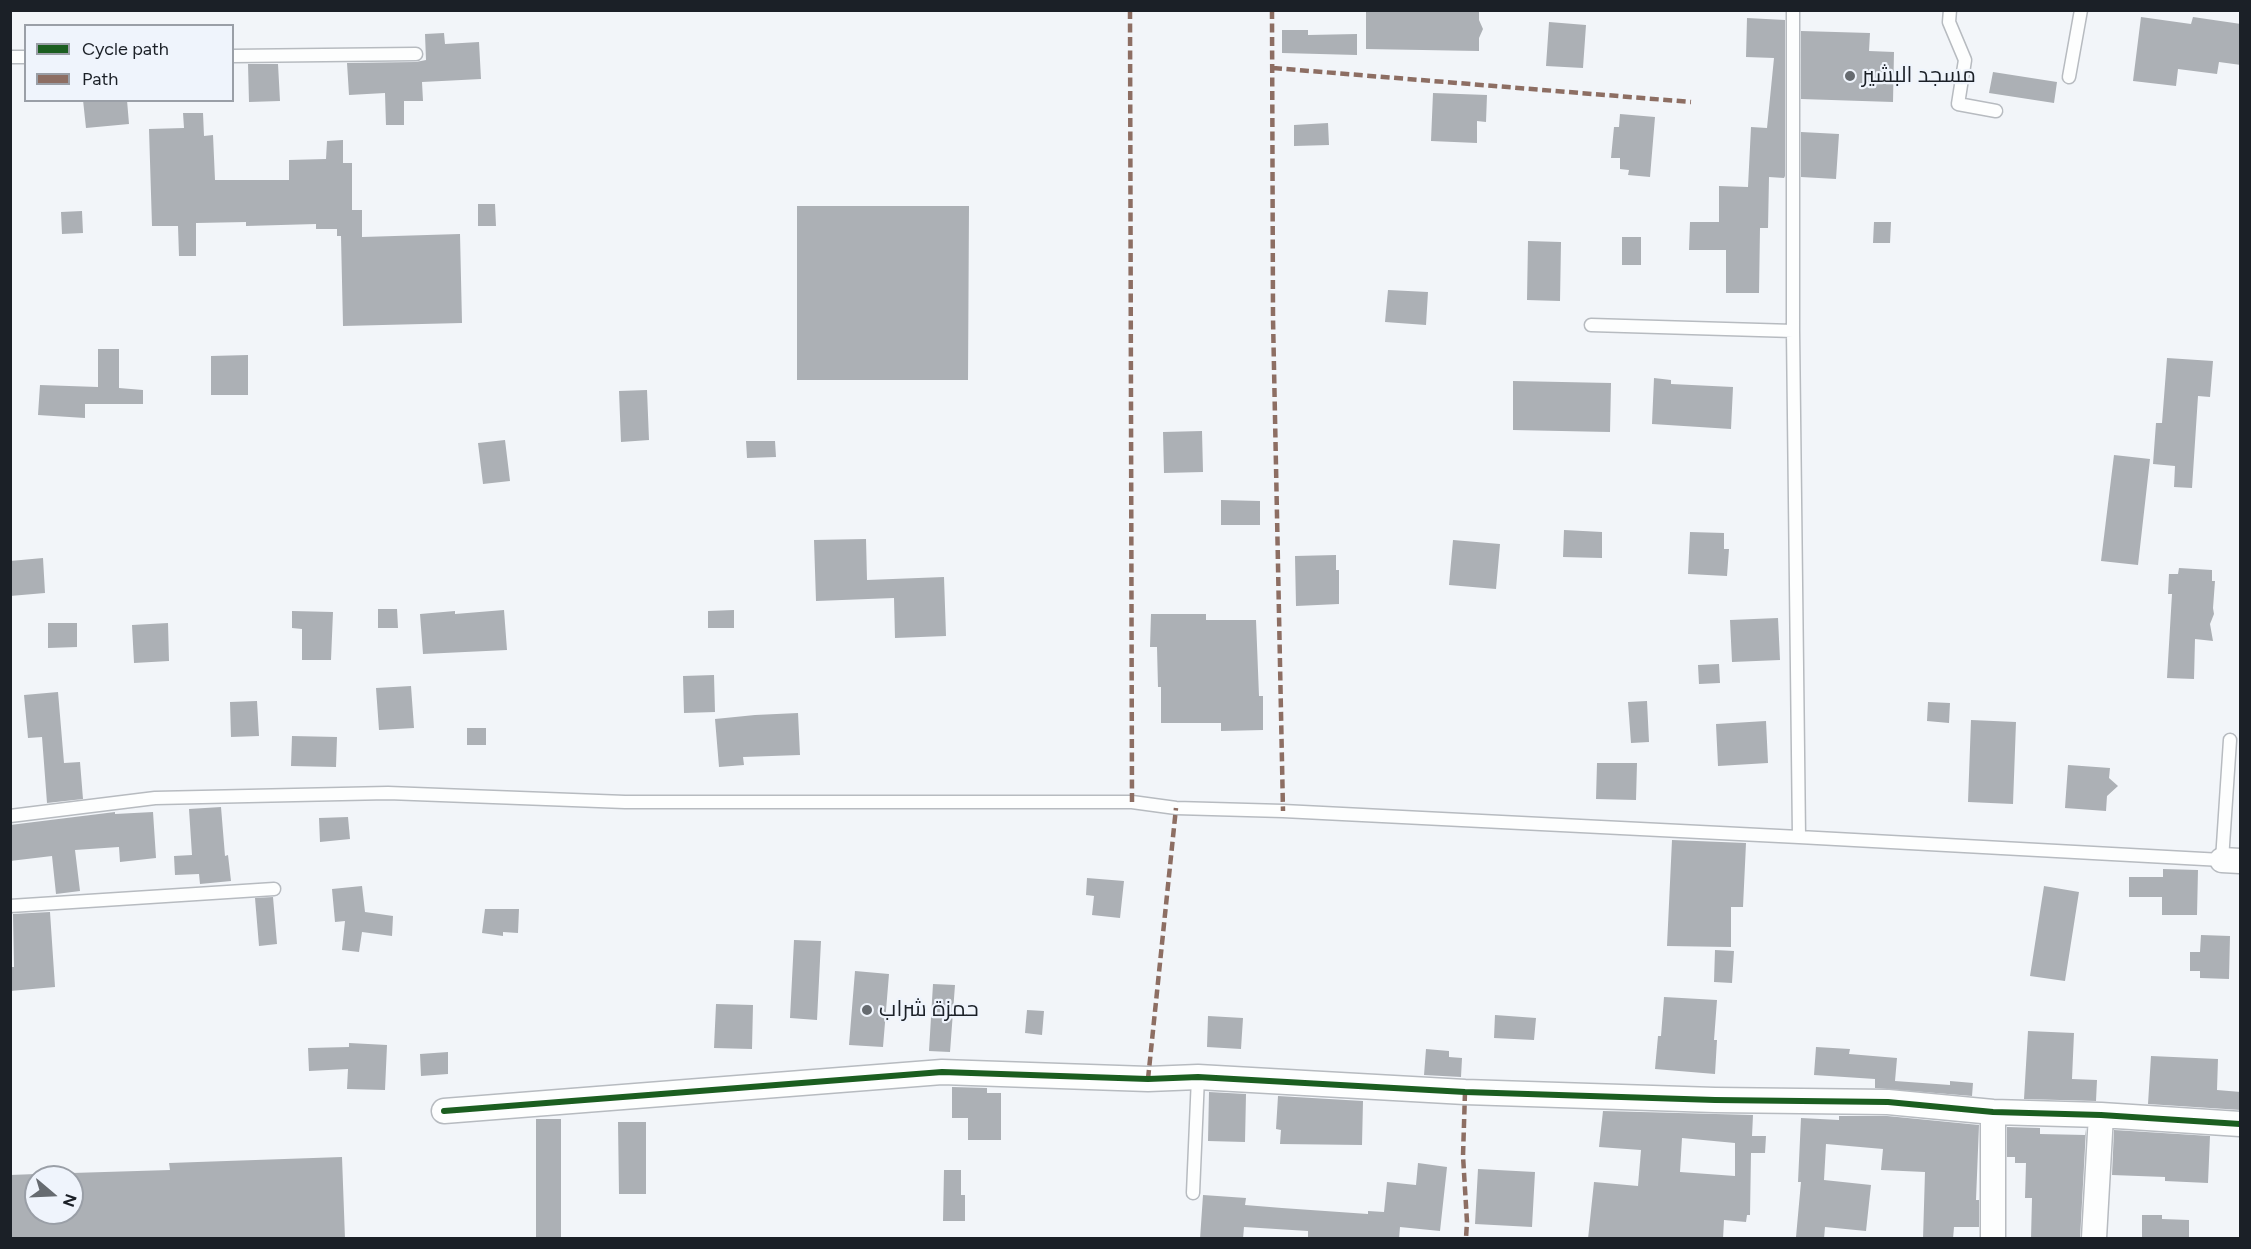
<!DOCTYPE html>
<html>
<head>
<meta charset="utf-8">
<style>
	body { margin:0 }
	#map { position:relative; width:2251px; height:1249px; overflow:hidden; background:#f2f5f9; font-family:Figtree,sans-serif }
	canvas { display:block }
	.frame { position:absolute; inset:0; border:12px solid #1b2027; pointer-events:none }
	.legend { position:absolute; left:24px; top:24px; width:210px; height:78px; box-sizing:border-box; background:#eff4fc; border:2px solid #9a9fa7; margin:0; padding:8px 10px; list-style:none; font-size:18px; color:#1b2027 }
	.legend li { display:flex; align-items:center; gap:12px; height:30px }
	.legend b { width:30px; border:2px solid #9a9fa7 }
	.north { position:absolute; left:24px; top:1165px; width:60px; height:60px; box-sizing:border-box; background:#eff4fc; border:2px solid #9a9fa7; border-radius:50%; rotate:109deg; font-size:16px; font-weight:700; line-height:24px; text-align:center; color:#1b2027 }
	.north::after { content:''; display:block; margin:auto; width:21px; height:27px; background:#666b70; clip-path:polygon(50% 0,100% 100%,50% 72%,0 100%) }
</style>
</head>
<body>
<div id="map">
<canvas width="2251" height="1249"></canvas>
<div class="frame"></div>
<ul class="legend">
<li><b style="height:8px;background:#1b5e20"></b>Cycle path</li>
<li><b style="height:8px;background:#8d6e63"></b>Path</li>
</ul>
<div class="north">N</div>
</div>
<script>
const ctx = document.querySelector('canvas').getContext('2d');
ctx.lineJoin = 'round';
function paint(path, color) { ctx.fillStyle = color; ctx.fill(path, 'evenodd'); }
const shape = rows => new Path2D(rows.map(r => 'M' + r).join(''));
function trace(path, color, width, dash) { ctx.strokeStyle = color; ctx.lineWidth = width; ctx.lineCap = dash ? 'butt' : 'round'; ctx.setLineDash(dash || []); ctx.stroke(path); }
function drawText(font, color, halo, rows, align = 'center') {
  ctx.font = font + ' Figtree,Cairo,sans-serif'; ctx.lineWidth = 4.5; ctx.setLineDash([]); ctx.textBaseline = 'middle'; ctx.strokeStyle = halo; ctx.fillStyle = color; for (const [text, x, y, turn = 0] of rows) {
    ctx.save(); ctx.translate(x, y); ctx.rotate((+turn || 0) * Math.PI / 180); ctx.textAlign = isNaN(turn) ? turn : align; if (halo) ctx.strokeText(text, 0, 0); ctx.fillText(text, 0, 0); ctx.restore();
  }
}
paint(shape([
	[1366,10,1479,10,1479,20,1483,29,1479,38,1479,51,1366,49],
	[2141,17,2191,24,2193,17,2241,24,2241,65,2219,62,2217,74,2178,69,2176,86,2133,81],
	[1747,18,1785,20,1785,176,1784,178,1769,177,1768,228,1760,228,1759,293,1726,293,1726,250,1689,250,1690,222,1719,222,1719,186,1748,187,1751,127,1767,128,1774,58,1746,57],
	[1549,22,1586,25,1583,68,1546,66],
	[1282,30,1308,30,1308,35,1357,34,1357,55,1282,53],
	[1801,31,1870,33,1869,51,1894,52,1893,102,1801,99],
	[444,33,445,44,479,42,481,79,422,82,423,101,404,101,404,125,386,125,385,93,349,95,347,63,416,62,426,60,425,34],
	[248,64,278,64,280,101,249,102],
	[1993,72,2057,82,2054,103,1989,93],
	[1433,93,1487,95,1486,122,1477,121,1477,143,1431,141],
	[83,100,127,100,129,124,86,128],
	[183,113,203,113,204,136,213,135,215,180,289,180,289,160,326,159,327,141,343,140,343,163,352,163,352,210,362,210,362,237,460,234,462,323,343,326,341,236,337,236,337,229,316,229,316,224,246,226,246,222,196,223,196,256,179,256,178,226,152,226,149,129,184,128],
	[1620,114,1655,117,1650,177,1628,175,1629,170,1620,169,1620,158,1611,158,1614,127,1619,127],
	[1328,123,1329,145,1294,146,1294,125],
	[1801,132,1839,134,1836,179,1801,177],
	[478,204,495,204,496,226,478,226],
	[797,206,969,206,968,380,797,380],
	[82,211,83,233,62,234,61,212],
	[1874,222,1891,222,1890,243,1873,243],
	[1622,237,1641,237,1641,265,1622,265],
	[1528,241,1561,242,1560,301,1527,300],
	[1388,290,1428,292,1426,325,1385,322],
	[98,349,119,349,119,388,143,390,143,404,85,404,85,418,38,415,40,385,98,387],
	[248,355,248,395,211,395,211,356],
	[2167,358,2213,361,2210,397,2198,396,2192,488,2174,487,2175,466,2153,464,2156,423,2162,423],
	[1654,378,1671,380,1671,384,1733,387,1731,429,1652,424],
	[1513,381,1611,383,1610,432,1513,430],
	[647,390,649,440,621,442,619,391],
	[1202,431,1203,472,1164,473,1163,432],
	[505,440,510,481,483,484,478,443],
	[746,441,775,441,776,457,747,458],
	[2114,455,2150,459,2138,565,2101,561],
	[1221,500,1260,501,1260,525,1221,525],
	[1564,530,1602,532,1602,558,1563,557],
	[1690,532,1724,533,1724,549,1729,549,1727,576,1688,574],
	[866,539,867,580,944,577,946,636,895,638,894,598,816,601,814,540],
	[1453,540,1500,544,1496,589,1449,585],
	[1336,555,1336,570,1339,570,1339,604,1296,606,1295,556],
	[43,558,45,593,10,596,10,561],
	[2179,568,2212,570,2212,581,2215,581,2213,608,2214,614,2210,624,2213,641,2195,639,2194,679,2167,678,2172,594,2168,594,2169,574,2178,574],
	[378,609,397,609,398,628,378,628],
	[504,610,507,650,423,654,420,614,455,611,455,614],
	[734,610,734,628,708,628,708,611],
	[292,611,333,612,331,660,302,660,302,629,292,628],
	[1151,614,1206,614,1206,620,1256,620,1259,696,1263,696,1263,730,1221,731,1221,723,1161,723,1161,687,1158,687,1157,647,1150,647],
	[1778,618,1780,660,1732,662,1730,620],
	[48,623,77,623,77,647,48,648],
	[168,623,169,661,134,663,132,625],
	[1719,664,1720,683,1699,684,1698,665],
	[714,675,715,712,684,713,683,676],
	[411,686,414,728,379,730,376,688],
	[58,692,64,763,80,762,83,799,47,803,42,737,28,738,24,695],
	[257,701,259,736,231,737,230,702],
	[1647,701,1649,742,1631,743,1628,702],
	[1928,702,1950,703,1949,723,1927,721],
	[798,713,800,755,743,757,744,765,719,767,715,719,755,715],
	[1971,720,2016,722,2013,804,1968,802],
	[1766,721,1768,763,1718,766,1716,724],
	[467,728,486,728,486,745,467,745],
	[292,736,337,737,336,767,291,766],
	[1597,763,1637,763,1636,800,1596,799],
	[2068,765,2110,768,2109,778,2118,786,2107,796,2106,811,2065,808],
	[221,807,225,856,228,855,231,881,200,884,199,874,175,875,174,856,192,855,189,809],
	[115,812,115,814,153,812,156,858,120,862,119,847,75,850,80,891,56,894,52,856,10,861,10,825],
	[348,817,350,839,320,842,319,818],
	[1672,840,1746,843,1743,907,1731,907,1731,947,1667,946],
	[2163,869,2198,870,2197,915,2162,915,2162,897,2129,897,2129,877,2163,877],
	[1087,878,1124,881,1120,918,1092,915,1094,896,1086,895],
	[362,886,365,912,393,916,392,936,362,932,359,952,342,950,345,921,335,922,332,889],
	[2044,886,2079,892,2065,981,2030,976],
	[273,897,277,944,259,946,255,898],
	[485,909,519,909,518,933,503,932,503,936,482,933],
	[50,912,55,987,10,991,10,967,14,967,13,914],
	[2201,935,2230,936,2229,979,2200,978,2200,971,2190,971,2190,952,2200,952],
	[794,940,821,941,817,1020,790,1018],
	[1715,950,1734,951,1732,983,1714,982],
	[855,971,889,974,883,1047,849,1045],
	[933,984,955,985,950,1052,929,1051],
	[1664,997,1717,1000,1714,1040,1717,1040,1715,1074,1655,1069,1658,1036,1661,1036],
	[716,1004,753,1005,752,1049,714,1048],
	[1027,1010,1044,1011,1042,1035,1025,1033],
	[1495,1015,1536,1018,1534,1040,1494,1038],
	[1208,1016,1243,1018,1241,1049,1207,1047],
	[2028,1031,2074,1033,2072,1079,2097,1080,2096,1101,2024,1099],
	[349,1043,387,1045,385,1090,347,1089,348,1069,309,1071,308,1048,349,1047],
	[1816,1047,1850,1049,1849,1054,1897,1058,1895,1081,1950,1085,1950,1081,1973,1083,1972,1096,1875,1088,1875,1079,1814,1075],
	[1426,1049,1449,1051,1449,1057,1462,1058,1461,1077,1424,1075],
	[448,1052,448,1074,421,1076,420,1054],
	[2151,1056,2218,1059,2217,1090,2241,1092,2241,1110,2148,1104],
	[952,1087,987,1088,987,1093,1001,1093,1001,1140,968,1140,968,1118,952,1118],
	[1209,1092,1246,1094,1245,1142,1208,1141],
	[1278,1096,1363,1101,1362,1145,1280,1144,1281,1130,1276,1129],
	[1603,1111,1753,1115,1752,1136,1766,1136,1765,1153,1751,1153,1750,1215,1747,1215,1746,1222,1724,1220,1723,1239,1588,1239,1594,1182,1638,1186,1641,1150,1599,1147],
	[1682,1138,1735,1143,1735,1176,1680,1172],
	[1839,1116,1887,1116,1979,1125,1976,1200,1979,1200,1979,1227,1954,1227,1953,1239,1923,1239,1925,1172,1881,1170,1883,1149,1826,1144,1824,1180,1871,1185,1866,1231,1825,1227,1824,1239,1796,1237,1801,1182,1798,1182,1801,1118,1839,1120],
	[536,1119,561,1119,561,1239,536,1239],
	[618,1122,646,1122,646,1194,619,1194],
	[2007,1127,2040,1128,2040,1134,2085,1135,2086,1129,2080,1239,2031,1239,2032,1198,2025,1198,2026,1163,2015,1163,2015,1157,2007,1157],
	[2114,1130,2210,1136,2208,1183,2165,1181,2165,1177,2112,1175],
	[342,1157,345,1239,10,1239,10,1175,36,1174,36,1213,72,1213,72,1173,170,1170,169,1163],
	[1418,1163,1447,1167,1440,1231,1400,1227,1399,1239,1308,1239,1308,1231,1244,1227,1243,1239,1200,1239,1203,1195,1246,1198,1245,1205,1282,1208,1368,1214,1368,1211,1384,1212,1387,1182,1416,1185],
	[1478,1169,1535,1172,1532,1227,1475,1224],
	[944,1170,961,1170,961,1195,965,1195,965,1221,943,1221],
	[2142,1215,2162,1215,2162,1219,2189,1220,2189,1239,2142,1239]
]), '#acb0b5');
const lane = shape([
	[1950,10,1949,22,1965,60,1958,104,1996,111],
	[232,56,416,54],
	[10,57,26,57],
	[2069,77,2081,10],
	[1591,325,1793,331],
	[10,816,155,798,388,793,625,802,1132,802,1176,808,1283,811,1799,837,1793,331,1793,10],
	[1799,837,2222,860,2230,740],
	[10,906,274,889],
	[1193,1193,1198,1077]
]);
const street = shape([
	[2222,860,2240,861],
	[444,1111,942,1072,1148,1079,1198,1077,1465,1092,1715,1100,1888,1102,1993,1112,2101,1115,2240,1124],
	[1993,1112,1993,1238],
	[2094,1238,2101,1115]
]);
trace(lane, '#b7bbc0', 15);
trace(street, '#b7bbc0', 27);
trace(lane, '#fdfefe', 12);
trace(street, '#fdfefe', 24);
trace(shape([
	[1130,10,1132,802],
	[1272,10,1273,318,1283,811],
	[1273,68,1691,102],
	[1148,1079,1176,808],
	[1465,1092,1463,1156,1467,1222,1466,1238]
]), '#8d6e63', 4.5, [9, 4.5]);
trace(shape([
	[444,1111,942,1072,1148,1079,1198,1077,1465,1092,1715,1100,1888,1102,1993,1112,2101,1115,2240,1124]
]), '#1b5e20', 6);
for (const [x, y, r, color] of [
	[1850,76,6,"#666b70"],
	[867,1010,6,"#666b70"]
]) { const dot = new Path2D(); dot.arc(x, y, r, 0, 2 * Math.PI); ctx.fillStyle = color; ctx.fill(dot); trace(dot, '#eff4fc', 2); }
drawText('22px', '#1b2027', '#eff4fc', [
	["مسجد البشير",1862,76],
	["حمزة شراب",879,1010]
], 'left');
</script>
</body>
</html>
